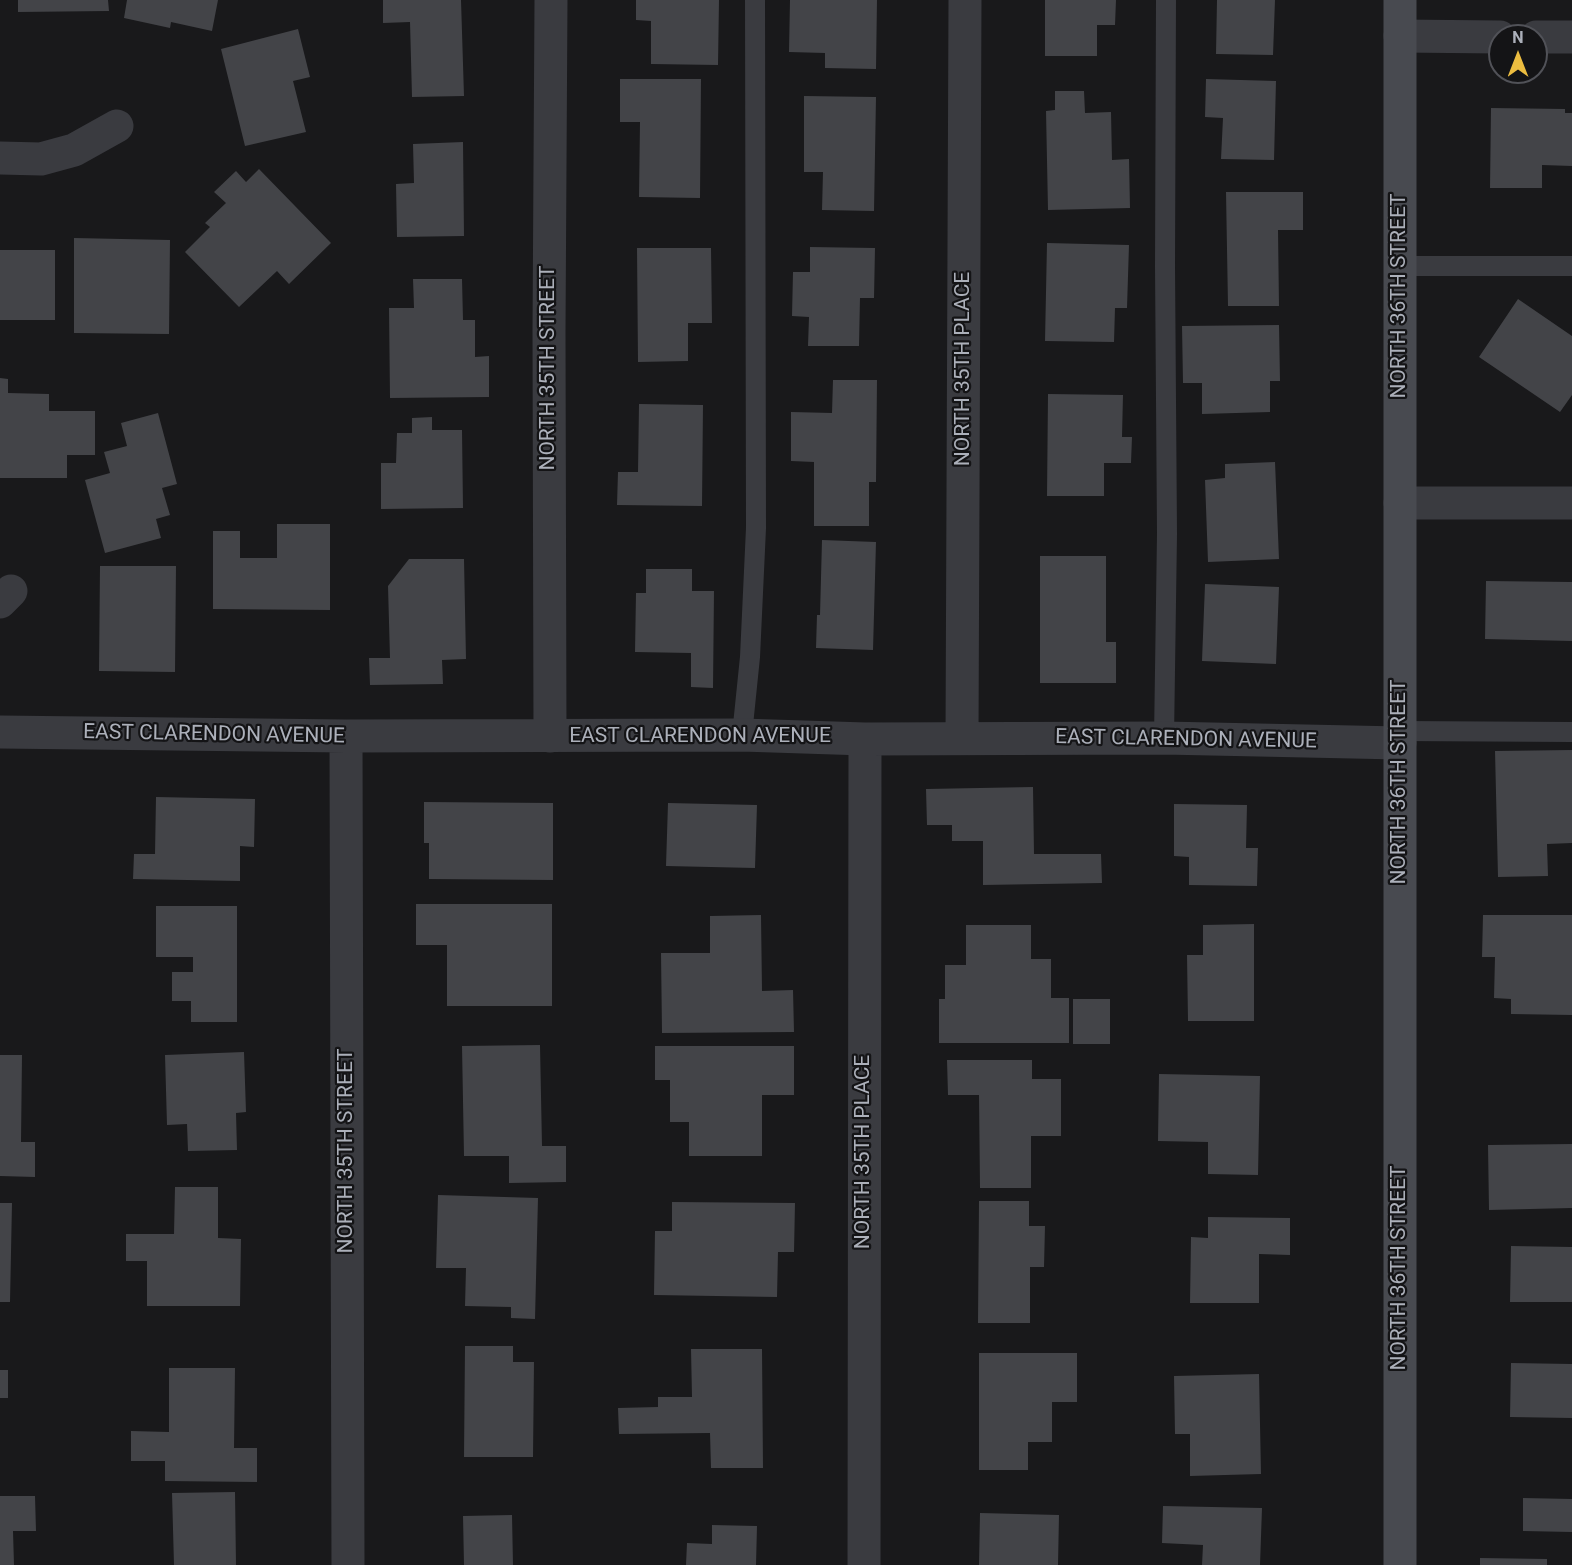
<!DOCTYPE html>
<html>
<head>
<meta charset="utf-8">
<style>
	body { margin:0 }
	#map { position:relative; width:1572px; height:1565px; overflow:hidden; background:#19191b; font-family:Roboto,sans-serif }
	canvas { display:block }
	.north { position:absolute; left:1488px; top:24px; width:60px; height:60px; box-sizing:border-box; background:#141416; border:2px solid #515258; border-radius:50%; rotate:0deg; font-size:16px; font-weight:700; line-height:24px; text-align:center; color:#acb0ba }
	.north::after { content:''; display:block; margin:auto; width:21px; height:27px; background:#ecbd40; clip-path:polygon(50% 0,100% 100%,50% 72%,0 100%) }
</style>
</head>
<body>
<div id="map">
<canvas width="1572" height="1565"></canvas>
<div class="north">N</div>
</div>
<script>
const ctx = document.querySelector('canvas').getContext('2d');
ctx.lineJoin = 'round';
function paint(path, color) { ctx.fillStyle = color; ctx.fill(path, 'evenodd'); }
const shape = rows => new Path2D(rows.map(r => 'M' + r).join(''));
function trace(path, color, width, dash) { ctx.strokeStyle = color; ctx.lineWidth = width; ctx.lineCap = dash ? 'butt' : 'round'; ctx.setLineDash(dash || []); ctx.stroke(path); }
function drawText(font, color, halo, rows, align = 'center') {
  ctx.font = font + ' Roboto,sans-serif'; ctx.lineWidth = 4.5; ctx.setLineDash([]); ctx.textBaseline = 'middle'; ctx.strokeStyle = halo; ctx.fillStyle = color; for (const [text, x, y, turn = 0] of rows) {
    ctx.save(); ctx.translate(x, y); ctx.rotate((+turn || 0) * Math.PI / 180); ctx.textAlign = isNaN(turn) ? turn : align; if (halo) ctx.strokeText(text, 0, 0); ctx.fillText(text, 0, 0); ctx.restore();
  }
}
paint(shape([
	[18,0,108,0,109,11,18,12],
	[127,0,218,0,212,31,171,22,170,28,124,18],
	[383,0,461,0,464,96,412,97,410,22,383,23],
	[636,0,719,0,718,65,651,64,651,21,636,20],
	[790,0,877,0,876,69,825,68,825,53,789,52],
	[1045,0,1116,0,1115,25,1097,25,1097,56,1045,56],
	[1217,0,1275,0,1273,55,1216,54],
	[298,29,310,77,293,81,306,132,245,146,221,49],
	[620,79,701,79,700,198,639,197,640,122,620,122],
	[1206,79,1276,81,1274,160,1221,159,1223,118,1205,117],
	[1055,91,1084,91,1085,113,1111,112,1112,160,1129,159,1130,208,1048,210,1046,111,1055,110],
	[804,96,876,97,874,211,822,210,823,172,804,172],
	[1491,108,1565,109,1565,113,1572,113,1572,166,1542,165,1542,188,1490,188],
	[463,142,464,236,397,237,396,184,414,183,413,144],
	[259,169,331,243,289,284,277,271,239,307,185,252,210,227,205,223,226,203,214,192,236,171,246,182],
	[1226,192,1303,192,1303,230,1278,230,1279,306,1228,306],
	[74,238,170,240,169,334,74,333],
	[1047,243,1129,245,1127,308,1115,308,1114,342,1045,341],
	[810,247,875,248,874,298,860,298,859,346,808,346,809,317,792,316,793,272,810,272],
	[637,248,711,248,712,323,688,323,688,361,638,362],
	[0,250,55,250,55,320,0,320],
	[413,279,462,279,463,320,475,320,475,357,489,356,489,397,390,398,389,308,414,308],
	[1518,299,1572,336,1572,395,1560,412,1479,357],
	[1279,325,1280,381,1270,381,1270,412,1202,414,1202,383,1183,383,1182,326],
	[0,378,8,379,8,393,49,394,49,411,95,411,95,455,67,455,67,478,0,478],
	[833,380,877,380,876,482,869,482,869,526,814,526,814,462,791,461,791,412,832,413],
	[1048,394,1123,395,1122,437,1132,437,1131,463,1104,463,1104,496,1047,496],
	[639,404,703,405,702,506,617,505,618,472,638,472],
	[158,413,177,484,162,488,170,515,156,519,161,538,105,553,85,480,110,473,104,452,127,446,121,423],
	[432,417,432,430,462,430,463,508,381,509,381,463,396,463,397,433,412,433,412,418],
	[1275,462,1279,559,1208,562,1205,480,1225,478,1225,464],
	[277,524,330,524,330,610,213,609,213,531,240,531,240,558,277,558],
	[822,540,876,542,873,650,816,648,817,615,820,615],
	[1040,556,1106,556,1106,642,1116,642,1116,683,1040,683],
	[409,559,464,559,466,659,442,660,443,684,370,685,369,658,390,658,388,586],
	[100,566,176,566,175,672,99,671],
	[646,569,692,569,692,591,714,591,713,688,691,687,691,653,635,652,636,593,646,593],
	[1486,581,1572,582,1572,641,1485,639],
	[1205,584,1279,587,1276,664,1202,661],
	[1572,750,1572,843,1547,844,1548,876,1498,877,1495,751],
	[1033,787,1034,854,1101,854,1102,883,983,885,983,841,952,841,952,825,927,825,926,789],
	[156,797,255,799,254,847,240,846,240,881,133,879,134,854,155,854],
	[424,802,553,803,553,880,429,879,429,843,424,843],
	[668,803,757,805,755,868,666,866],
	[1174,804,1247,805,1246,848,1258,848,1257,886,1189,885,1189,857,1174,856],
	[416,904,552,904,552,1006,447,1006,447,945,416,945],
	[156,906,237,906,237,1022,191,1022,191,1001,172,1001,172,972,193,972,193,957,156,957],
	[761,915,762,991,793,990,794,1032,662,1033,661,953,710,953,710,916],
	[1483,915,1572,915,1572,1015,1511,1014,1511,999,1494,998,1495,957,1482,957],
	[1254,924,1254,1021,1188,1021,1187,955,1203,955,1203,925],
	[966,925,1031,925,1031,959,1051,959,1051,998,1069,998,1069,1043,939,1043,939,999,945,999,945,965,966,965],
	[1073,999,1110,999,1110,1044,1073,1044],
	[540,1045,542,1146,566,1146,566,1182,509,1183,509,1156,464,1156,462,1046],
	[655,1046,794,1046,794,1095,762,1095,762,1156,689,1156,689,1122,670,1122,670,1080,655,1080],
	[244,1052,246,1112,236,1113,237,1150,188,1151,187,1124,167,1125,165,1055],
	[0,1055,22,1055,21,1142,35,1142,35,1177,0,1176],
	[947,1060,1032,1060,1032,1079,1061,1079,1061,1136,1031,1136,1031,1188,980,1188,979,1095,948,1095],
	[1159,1074,1260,1076,1258,1175,1208,1174,1208,1142,1158,1141],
	[1572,1144,1572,1208,1489,1210,1488,1145],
	[175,1187,218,1187,218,1238,241,1239,240,1306,147,1306,147,1261,126,1261,126,1234,174,1234],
	[438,1195,538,1198,535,1319,511,1318,511,1307,465,1306,466,1268,436,1268],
	[979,1201,1029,1201,1029,1226,1045,1226,1044,1267,1030,1267,1030,1323,978,1323],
	[672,1202,795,1203,794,1252,778,1252,777,1297,654,1295,655,1231,672,1231],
	[0,1203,12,1203,10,1302,0,1302],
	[1208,1217,1290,1218,1290,1255,1259,1254,1259,1303,1190,1303,1191,1237,1208,1238],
	[1511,1246,1572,1247,1572,1302,1510,1302],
	[465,1346,513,1346,513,1362,534,1362,533,1457,464,1457],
	[691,1349,762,1349,763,1468,711,1468,710,1433,619,1434,618,1408,658,1407,658,1397,692,1397],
	[979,1353,1077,1353,1077,1402,1052,1402,1052,1442,1028,1442,1028,1470,979,1470],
	[1511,1363,1572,1364,1572,1418,1510,1417],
	[169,1368,235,1368,234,1448,257,1448,257,1482,165,1481,165,1461,131,1461,131,1431,169,1432],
	[0,1370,8,1370,8,1398,0,1398],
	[1259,1374,1261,1474,1190,1476,1190,1434,1175,1434,1174,1376],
	[235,1492,236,1565,174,1565,172,1493],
	[0,1496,35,1496,36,1531,13,1531,14,1565,0,1565],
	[1523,1498,1572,1499,1572,1532,1523,1531],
	[1163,1506,1262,1508,1260,1565,1202,1565,1203,1545,1162,1543],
	[980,1513,1059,1515,1058,1565,979,1565],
	[512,1515,513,1565,464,1565,463,1516],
	[712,1525,757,1526,756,1565,686,1565,687,1543,712,1544],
	[1480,1558,1547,1559,1547,1565,1480,1565]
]), '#434448');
trace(shape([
	[1400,266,1572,266],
	[1400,731,1572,732],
	[742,735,750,657,756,528,755,0],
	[1164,738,1167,534,1165,266,1166,0]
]), '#3a3b40', 20);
trace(shape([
	[1400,36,1500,37],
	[1536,37,1572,37],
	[0,158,41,159,74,150,117,126],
	[1400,503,1572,503],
	[0,602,11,591],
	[0,732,346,736,742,735,865,739,1164,738,1400,743],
	[346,736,348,1565],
	[550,736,549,331,551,0],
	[962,738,965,0],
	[864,1565,865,739]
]), '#3a3b40', 33);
trace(shape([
	[1400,0,1400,1565]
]), '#484a50', 33);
drawText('21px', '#acb0ba', '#141416', [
	["NORTH 36TH STREET",1400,296,-90],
	["NORTH 35TH STREET",549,368,-90],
	["NORTH 35TH PLACE",964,369,-90],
	["EAST CLARENDON AVENUE",214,735,1],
	["EAST CLARENDON AVENUE",700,737],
	["EAST CLARENDON AVENUE",1186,740,1],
	["NORTH 36TH STREET",1400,782,-90],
	["NORTH 35TH STREET",347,1151,-90],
	["NORTH 35TH PLACE",864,1152,-90],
	["NORTH 36TH STREET",1400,1268,-90]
]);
</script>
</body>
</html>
